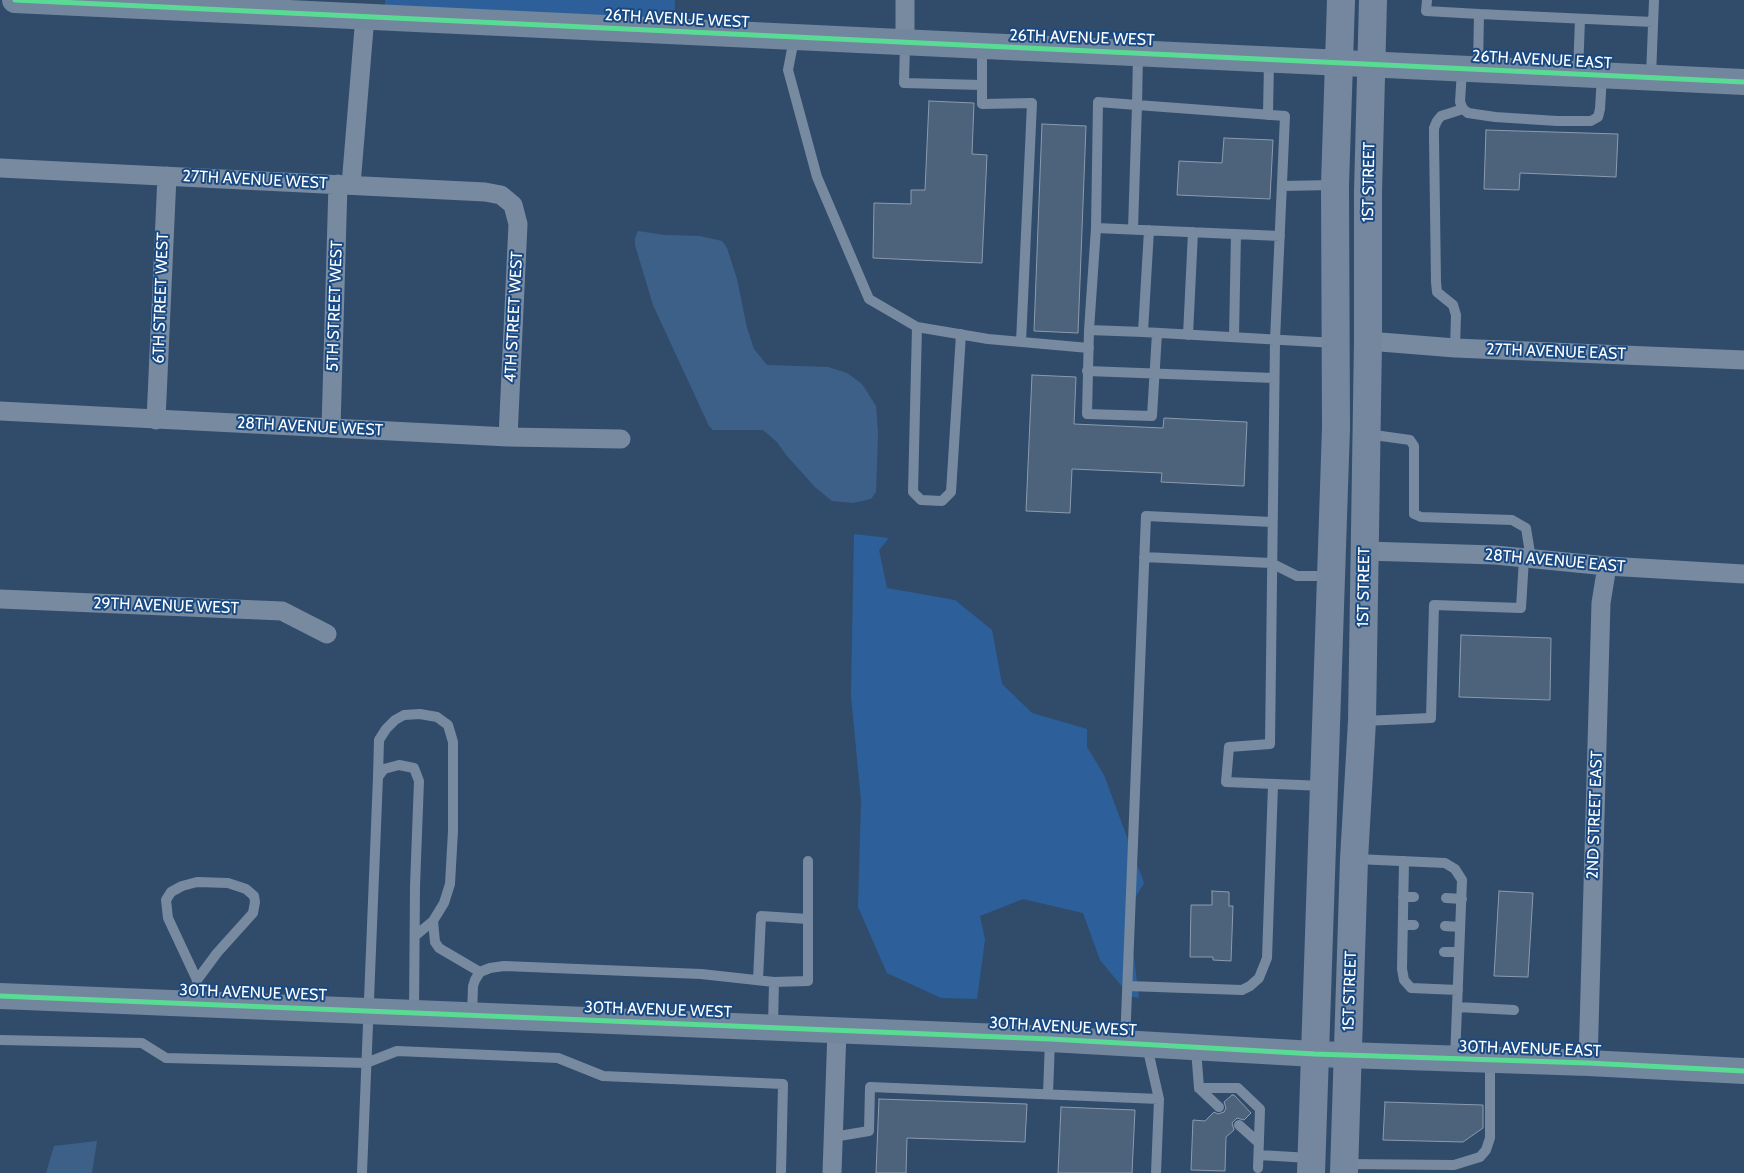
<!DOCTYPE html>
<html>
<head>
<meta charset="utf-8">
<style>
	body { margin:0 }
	canvas { display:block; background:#314b6a }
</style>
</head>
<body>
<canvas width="1744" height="1173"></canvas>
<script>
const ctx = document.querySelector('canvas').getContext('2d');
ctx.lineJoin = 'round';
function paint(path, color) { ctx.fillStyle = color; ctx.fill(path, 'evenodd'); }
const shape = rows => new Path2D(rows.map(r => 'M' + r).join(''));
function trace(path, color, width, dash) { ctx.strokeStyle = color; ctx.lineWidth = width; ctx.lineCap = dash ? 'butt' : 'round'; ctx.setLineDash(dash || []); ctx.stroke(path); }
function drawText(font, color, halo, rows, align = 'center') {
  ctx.font = font + ' Cabin,sans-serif'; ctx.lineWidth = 4; ctx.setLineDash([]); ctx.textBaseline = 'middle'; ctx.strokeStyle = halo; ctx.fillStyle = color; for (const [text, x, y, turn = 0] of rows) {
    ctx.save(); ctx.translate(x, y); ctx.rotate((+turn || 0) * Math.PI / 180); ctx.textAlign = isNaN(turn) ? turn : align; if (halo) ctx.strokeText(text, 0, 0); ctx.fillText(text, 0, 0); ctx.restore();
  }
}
paint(shape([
	[385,0,675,0,674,22,385,7],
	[854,534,889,538,879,550,887,588,955,600,992,630,1002,684,1032,713,1087,729,1087,747,1104,775,1144,883,1128,910,1139,998,1130,996,1100,960,1083,913,1023,899,980,916,985,940,977,999,941,998,887,973,858,907,861,801,851,695]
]), '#2d609a');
paint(shape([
	[638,231,665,235,700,236,722,241,727,248,737,279,747,328,754,349,767,365,828,367,847,373,862,384,876,406,878,433,876,492,871,499,853,503,832,501,815,487,787,456,777,442,763,430,713,430,709,426,653,305,635,245,635,238],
	[97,1141,92,1173,46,1173,54,1146]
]), '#3d6089');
const building = shape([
	[929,101,974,103,972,154,987,155,982,263,873,258,874,203,911,204,911,190,925,190,929,101],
	[1042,124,1086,126,1078,333,1034,331,1042,124],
	[1486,130,1618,134,1616,177,1520,173,1519,190,1484,189,1486,130],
	[1224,138,1273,140,1270,199,1177,195,1179,161,1222,163,1224,138],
	[1032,375,1076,377,1074,424,1163,428,1164,418,1247,422,1244,486,1161,482,1162,473,1072,469,1070,513,1026,511,1032,375],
	[1461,635,1551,638,1550,700,1459,697,1461,635],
	[1212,891,1229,892,1229,906,1233,906,1231,961,1213,960,1213,957,1190,957,1191,905,1212,905,1212,891],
	[1499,891,1533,893,1528,977,1494,976,1499,891],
	[1232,1095,1234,1095,1251,1113,1244,1120,1237,1118,1232,1123,1234,1130,1226,1137,1225,1171,1191,1170,1193,1120,1205,1121,1214,1112,1218,1114,1224,1112,1226,1108,1224,1102,1232,1095],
	[879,1099,1027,1104,1025,1142,907,1138,906,1173,876,1173,879,1099],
	[1385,1102,1483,1105,1483,1128,1463,1142,1383,1140,1385,1102],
	[1061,1107,1135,1110,1132,1173,1058,1173,1061,1107]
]);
paint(building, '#4d627b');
trace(building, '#8b9bae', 1);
trace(shape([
	[1427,0,1426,11,1479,14,1478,68],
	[1479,14,1653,22],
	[794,39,788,70,817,177,869,299,917,327,988,339,1089,348],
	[905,44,904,83,982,85],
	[982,47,982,104,1032,103,1021,342],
	[1138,54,1137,105,1285,116,1275,340,1270,744,1229,747,1226,782,1324,786],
	[1462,70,1460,102,1463,109,1468,113,1495,117,1557,121,1591,121,1598,117,1600,109,1602,75],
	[1578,73,1580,19],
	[1651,76,1654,0],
	[1268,115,1269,60],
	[1282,186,1333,185],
	[1096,228,1098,102,1137,105,1133,229],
	[917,327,913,492,921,500,942,501,951,492,961,334],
	[1089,330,1096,228,1280,236],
	[1143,332,1149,230],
	[1157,333,1152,416,1087,414,1089,330,1143,332,1335,343],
	[1188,335,1193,232],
	[1234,337,1236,234],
	[1455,348,1456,315,1453,305,1437,292,1436,282,1434,138,1434,128,1437,121,1441,116,1463,109],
	[1087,371,1274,378],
	[1367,434,1410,440,1414,446,1414,514,1421,517,1512,520,1526,528,1531,559],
	[1144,557,1271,563,1297,576,1330,576],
	[1363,721,1431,718,1434,605,1521,608,1524,558],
	[378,777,379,740,386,729,395,720,404,715,420,714,437,717,448,725,453,742,453,831,450,884,444,903,433,921,415,936],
	[1356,859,1445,863,1455,869,1462,880,1455,1059],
	[1404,861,1402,969,1404,980,1411,988,1458,990],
	[1403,897,1414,897],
	[1446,898,1462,899],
	[808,919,808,861],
	[433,921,435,942,439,948,480,972],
	[1403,925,1414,925],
	[1445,926,1460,927],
	[1444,952,1459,952],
	[758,980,761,916,808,919,808,981,774,982],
	[1128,986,1242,990,1250,986,1259,978,1267,958,1273,785],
	[195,1003,197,980,168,918,166,900,171,892,182,886,197,882,228,883,246,889,254,896,255,902,253,913,217,953,197,980],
	[1457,1007,1514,1010],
	[472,1015,473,986,475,980,480,972,490,968,504,966,701,974,774,982,773,1026],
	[0,1040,142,1043,166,1058,366,1063,397,1051,558,1058,603,1076,783,1084,781,1173],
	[1125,1043,1146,516,1272,522],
	[1147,1046,1159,1099,1156,1173],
	[1196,1049,1199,1088,1238,1088,1260,1109,1258,1168],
	[1199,1088,1219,1107],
	[1048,1094,1050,1040],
	[1239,1125,1259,1143],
	[833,1137,869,1131,870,1087,1159,1099],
	[1259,1155,1310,1158],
	[1345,1164,1454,1165,1480,1157,1486,1150,1490,1138,1490,1061],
	[362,1173,378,777,384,769,399,765,414,768,419,781,415,886,414,1012]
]), '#778aa0', 10);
trace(shape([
	[905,43,905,0],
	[0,168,485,192,501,195,513,205,518,224,508,437],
	[351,185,365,16],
	[1368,341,1455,348,1744,360],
	[0,411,508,437,621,439],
	[156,420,167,176],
	[331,428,338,184],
	[1365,551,1495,555,1607,566,1744,574],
	[0,599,282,611,327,634],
	[1588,1063,1601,603,1607,566],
	[832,1173,837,1030]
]), '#778aa0', 19);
trace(shape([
	[15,0,1744,82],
	[0,996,1050,1039,1315,1054,1588,1063,1744,1071]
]), '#72869d', 26);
trace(shape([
	[1311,1173,1336,428,1335,185,1341,0],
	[1344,1173,1354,859,1362,721,1368,341,1368,192,1373,0]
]), '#75879e', 28);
trace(shape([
	[15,0,1744,82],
	[0,996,1050,1039,1315,1054,1588,1063,1744,1071]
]), '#5adb95', 5);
drawText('16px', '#fff', '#194982', [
	["26TH AVENUE WEST",677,19,3],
	["26TH AVENUE WEST",1082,38,2],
	["26TH AVENUE EAST",1542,60,3],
	["27TH AVENUE WEST",255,180,3],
	["1ST STREET",1369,182,-89],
	["6TH STREET WEST",161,298,-88],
	["5TH STREET WEST",335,306,-88],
	["4TH STREET WEST",514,317,-87],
	["27TH AVENUE EAST",1556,352,2],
	["28TH AVENUE WEST",310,427,3],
	["28TH AVENUE EAST",1555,561,5],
	["1ST STREET",1364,587,-89],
	["29TH AVENUE WEST",166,606,2],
	["2ND STREET EAST",1595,815,-88],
	["1ST STREET",1350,991,-88],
	["30TH AVENUE WEST",253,993,2],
	["30TH AVENUE WEST",658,1010,2],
	["30TH AVENUE WEST",1063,1027,3],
	["30TH AVENUE EAST",1530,1049,2]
]);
</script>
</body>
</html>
